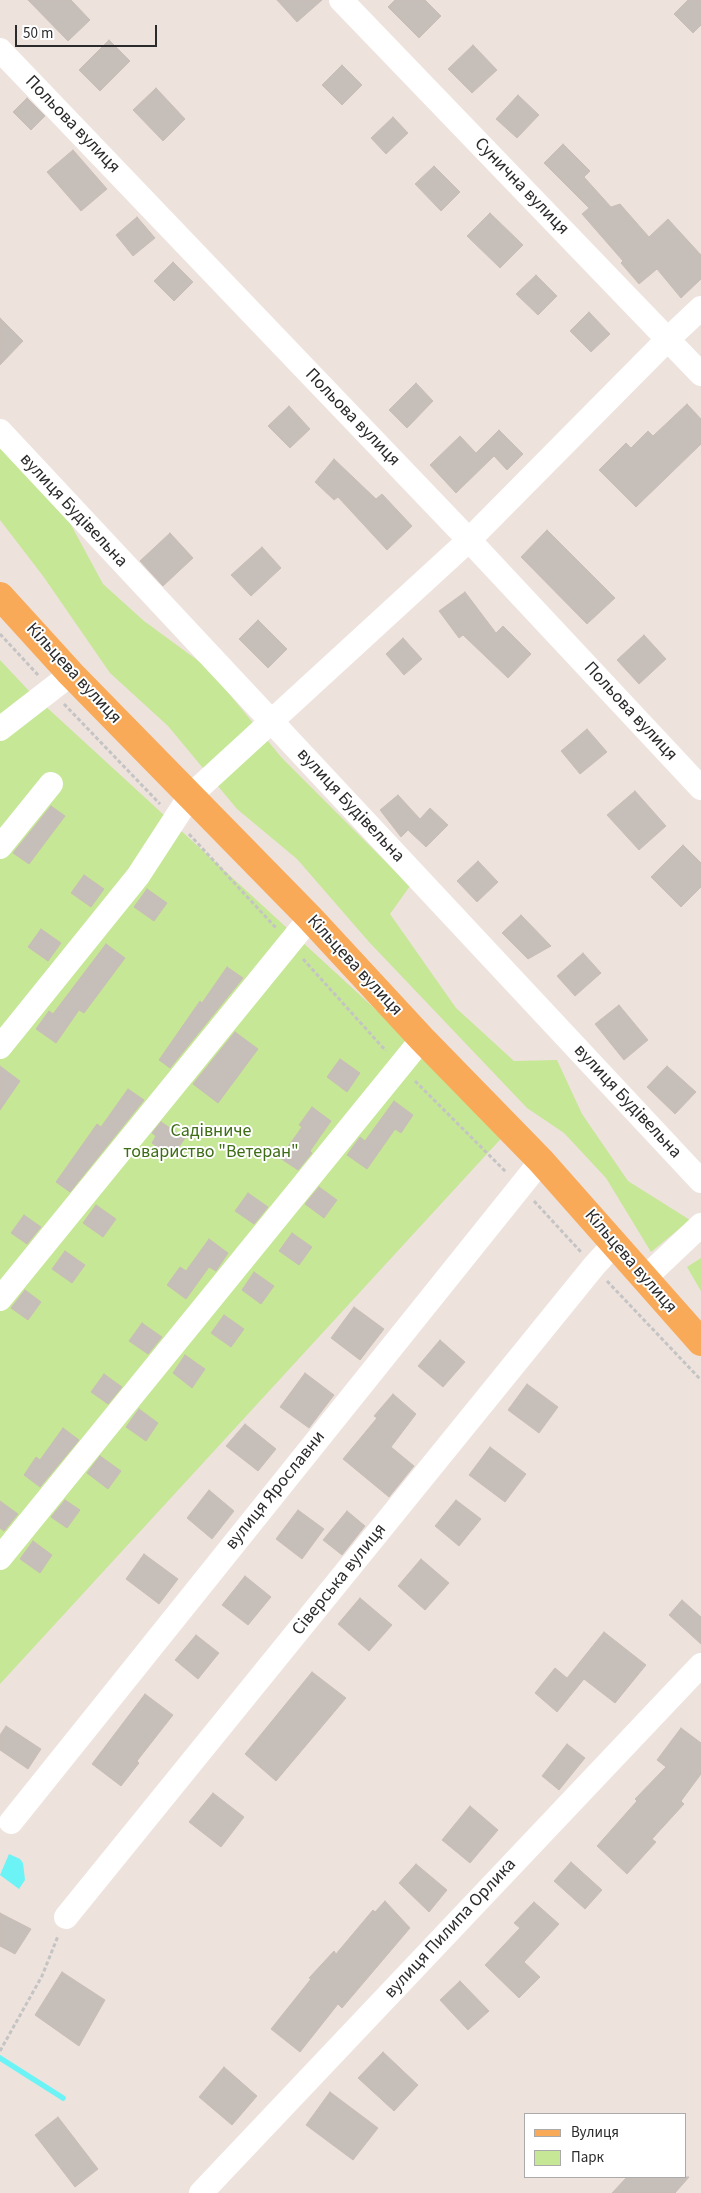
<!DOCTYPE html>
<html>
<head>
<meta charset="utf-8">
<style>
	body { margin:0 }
	#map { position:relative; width:701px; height:2193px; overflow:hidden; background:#eee2dd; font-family:"Source Sans 3",sans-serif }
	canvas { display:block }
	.legend { position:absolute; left:524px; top:2113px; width:162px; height:65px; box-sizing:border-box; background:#fff; border:1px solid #aaa; margin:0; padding:6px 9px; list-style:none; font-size:15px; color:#2b2b2b }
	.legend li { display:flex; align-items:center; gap:10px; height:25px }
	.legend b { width:25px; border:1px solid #aaa }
	.scale { position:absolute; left:15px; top:25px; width:142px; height:22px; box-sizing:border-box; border:2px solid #2b2b2b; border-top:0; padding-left:6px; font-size:15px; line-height:18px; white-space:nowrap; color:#2b2b2b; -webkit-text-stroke:4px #fff; paint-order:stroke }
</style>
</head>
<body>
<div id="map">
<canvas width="701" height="2193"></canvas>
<ul class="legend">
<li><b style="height:6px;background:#f8aa58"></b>Вулиця</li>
<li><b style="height:14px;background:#c6e796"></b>Парк</li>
</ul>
<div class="scale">50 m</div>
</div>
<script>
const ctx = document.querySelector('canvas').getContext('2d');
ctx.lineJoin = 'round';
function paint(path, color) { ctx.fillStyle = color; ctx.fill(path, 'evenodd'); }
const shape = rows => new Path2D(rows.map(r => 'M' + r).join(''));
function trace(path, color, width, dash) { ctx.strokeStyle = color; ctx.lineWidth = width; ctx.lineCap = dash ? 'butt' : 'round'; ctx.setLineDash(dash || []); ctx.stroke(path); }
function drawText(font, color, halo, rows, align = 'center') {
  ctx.font = font + ' "Source Sans 3",sans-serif'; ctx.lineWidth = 4; ctx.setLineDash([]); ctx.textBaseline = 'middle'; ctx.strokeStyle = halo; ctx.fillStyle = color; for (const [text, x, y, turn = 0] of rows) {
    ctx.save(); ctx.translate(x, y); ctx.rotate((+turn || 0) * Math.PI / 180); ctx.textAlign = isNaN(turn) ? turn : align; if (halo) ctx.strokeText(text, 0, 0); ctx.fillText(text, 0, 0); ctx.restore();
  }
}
paint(shape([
	[0,445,63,510,103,584,144,621,208,668,281,757,410,886,390,914,456,1008,514,1061,557,1060,582,1114,628,1181,690,1220,651,1252,606,1178,564,1133,527,1108,369,942,297,859,237,809,168,726,110,673,43,576,0,520],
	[0,660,30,692,508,1131,0,1684],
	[701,1258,701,1291,687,1267]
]), '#c6e796');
paint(shape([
	[9,1854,20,1859,23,1863,25,1880,19,1889,0,1875]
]), '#6bf3f5');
trace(shape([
	[0,2058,63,2098]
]), '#6bf3f5', 5.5);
const building = shape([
	[28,0,71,0,90,20,68,41,28,0],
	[277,0,322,0,297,22,277,0],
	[395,0,425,0,441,16,419,38,388,7,395,0],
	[688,0,701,0,701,25,693,33,674,14,688,0],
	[109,40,130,61,100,91,79,70,109,40],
	[473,45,497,70,472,93,448,69,473,45],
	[342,65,362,85,342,105,322,85,342,65],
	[156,88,185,119,163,141,133,110,156,88],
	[518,95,539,115,517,138,496,119,518,95],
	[27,98,45,116,31,130,13,112,27,98],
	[393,117,408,133,386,154,371,138,393,117],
	[563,144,590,171,584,177,611,207,620,204,649,237,668,219,701,255,701,279,681,298,657,269,639,284,621,263,623,261,582,214,589,208,544,163,563,144],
	[73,150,107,189,81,211,47,172,73,150],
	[434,166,460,192,441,211,415,184,434,166],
	[490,213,523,245,500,268,467,236,490,213],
	[137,217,155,238,133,256,116,235,137,217],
	[173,262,193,282,174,301,154,281,173,262],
	[536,275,557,296,538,315,516,294,536,275],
	[589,312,610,334,591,352,570,331,589,312],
	[0,318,23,341,0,365,0,318],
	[416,383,433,401,407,428,389,410,416,383],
	[687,404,701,419,701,444,636,507,599,470,626,443,631,448,648,431,653,436,687,404],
	[289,406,310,429,290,448,268,426,289,406],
	[499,430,523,454,507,470,494,456,456,493,430,465,460,436,476,453,499,430],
	[334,459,376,499,382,494,412,526,387,550,338,497,334,500,315,482,334,459],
	[547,530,615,598,587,624,521,557,547,530],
	[170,533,193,558,163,586,140,561,170,533],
	[262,547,281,568,251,596,231,575,262,547],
	[465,592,496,633,503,626,531,654,508,678,463,635,459,638,439,611,465,592],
	[258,620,287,649,268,668,239,639,258,620],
	[644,635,666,659,639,684,617,660,644,635],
	[403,638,422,659,404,675,386,654,403,638],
	[587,729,607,752,580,774,561,751,587,729],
	[635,791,666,826,639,850,607,815,635,791],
	[398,795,420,819,430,808,448,825,426,847,408,830,401,837,380,810,398,795],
	[51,806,65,816,29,864,13,853,51,806],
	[683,845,701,863,701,887,681,907,651,877,683,845],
	[478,861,498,882,477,902,457,881,478,861],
	[84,875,104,889,91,907,71,893,84,875],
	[147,889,167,903,154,921,134,907,147,889],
	[521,915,551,946,528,959,502,933,521,915],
	[41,929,61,943,48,961,28,947,41,929],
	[106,944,125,958,84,1013,79,1010,56,1043,36,1029,49,1011,53,1014,106,944],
	[583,953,601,973,575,996,557,976,583,953],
	[227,967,243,978,170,1068,159,1060,200,1001,202,1003,227,967],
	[619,1005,648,1040,624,1060,595,1024,619,1005],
	[235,1032,258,1049,218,1103,193,1084,235,1032],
	[340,1059,360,1073,347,1092,327,1077,340,1059],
	[0,1066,20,1081,0,1110,0,1066],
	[667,1066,696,1092,675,1114,647,1087,667,1066],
	[128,1089,144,1100,70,1192,56,1182,97,1124,101,1127,128,1089],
	[394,1101,413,1115,401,1133,395,1129,367,1169,347,1155,360,1137,365,1141,394,1101],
	[312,1107,331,1121,310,1151,312,1153,298,1170,280,1158,302,1127,299,1125,312,1107],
	[161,1122,185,1138,172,1157,152,1143,156,1136,152,1133,161,1122],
	[319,1187,337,1200,324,1218,305,1204,319,1187],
	[248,1193,268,1207,254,1224,235,1211,248,1193],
	[96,1205,116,1219,103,1237,83,1223,96,1205],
	[24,1215,41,1227,27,1244,11,1233,24,1215],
	[292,1233,312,1247,299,1265,279,1251,292,1233],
	[209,1239,228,1253,216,1271,209,1267,186,1299,167,1285,180,1267,186,1271,209,1239],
	[65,1251,85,1265,72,1283,52,1269,65,1251],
	[254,1272,274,1286,261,1304,242,1290,254,1272],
	[25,1290,41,1302,28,1320,11,1308,25,1290],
	[354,1307,384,1329,360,1360,331,1338,354,1307],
	[224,1315,244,1329,231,1347,211,1333,224,1315],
	[142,1323,162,1337,148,1354,129,1341,142,1323],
	[440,1340,465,1362,443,1387,418,1366,440,1340],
	[185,1355,205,1369,192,1388,173,1373,185,1355],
	[305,1373,334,1395,309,1428,280,1407,305,1373],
	[104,1374,122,1387,108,1404,91,1392,104,1374],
	[527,1384,558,1407,539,1433,508,1410,527,1384],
	[393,1394,416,1414,391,1447,414,1466,389,1497,343,1459,377,1418,374,1416,393,1394],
	[139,1409,158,1423,146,1441,126,1427,139,1409],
	[245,1424,276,1449,258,1471,226,1446,245,1424],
	[63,1428,79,1440,40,1487,24,1475,36,1457,40,1460,63,1428],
	[490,1447,526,1474,505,1502,469,1475,490,1447],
	[100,1456,121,1471,108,1489,87,1473,100,1456],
	[209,1490,234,1511,212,1539,187,1518,209,1490],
	[65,1500,80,1510,67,1528,51,1517,65,1500],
	[456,1500,481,1519,459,1546,435,1526,456,1500],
	[0,1501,18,1514,4,1531,0,1528,0,1501],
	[298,1510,324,1529,302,1559,276,1539,298,1510],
	[347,1511,365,1526,342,1555,323,1540,347,1511],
	[33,1541,52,1555,40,1573,20,1559,33,1541],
	[144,1554,178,1579,159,1604,126,1579,144,1554],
	[421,1559,449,1583,425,1610,398,1586,421,1559],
	[245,1576,271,1597,248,1625,222,1605,245,1576],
	[360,1598,392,1625,369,1651,338,1624,360,1598],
	[682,1600,701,1617,701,1644,669,1615,682,1600],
	[604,1632,646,1665,615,1703,584,1679,557,1712,535,1693,555,1668,567,1678,604,1632],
	[196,1635,219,1653,198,1679,175,1660,196,1635],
	[312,1672,346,1698,276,1781,245,1754,312,1672],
	[145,1694,173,1715,137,1761,139,1763,121,1786,92,1764,145,1694],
	[6,1726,41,1749,28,1769,0,1750,0,1735,6,1726],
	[681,1728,701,1743,701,1774,681,1801,684,1804,652,1839,656,1842,627,1874,597,1846,637,1801,635,1799,666,1767,657,1760,681,1728],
	[567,1744,585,1758,559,1790,542,1776,567,1744],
	[213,1793,244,1817,221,1847,189,1822,213,1793],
	[470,1806,498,1830,470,1863,442,1840,470,1806],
	[571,1862,602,1890,585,1909,554,1881,571,1862],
	[416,1864,447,1890,429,1912,399,1883,416,1864],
	[385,1901,410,1928,342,2008,338,2004,300,2052,271,2029,311,1979,309,1978,334,1951,336,1954,373,1910,375,1912,385,1901],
	[534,1902,559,1924,524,1962,540,1977,519,1998,485,1965,520,1928,514,1923,534,1902],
	[0,1913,31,1929,15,1954,0,1946,0,1913],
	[62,1972,105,2000,79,2046,35,2015,62,1972],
	[460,1981,489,2011,468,2030,440,2000,460,1981],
	[383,2052,418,2085,394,2111,358,2078,383,2052],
	[224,2067,257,2096,232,2125,199,2097,224,2067],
	[330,2092,378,2128,353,2160,306,2125,330,2092],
	[58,2117,98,2169,75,2187,35,2135,58,2117],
	[627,2177,689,2177,675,2193,612,2193,627,2177]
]);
paint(building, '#c6beb8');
trace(building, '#c9beb6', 1);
trace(shape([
	[0,634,38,675],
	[64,704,160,804],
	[189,834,276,928],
	[303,959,386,1051],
	[415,1081,506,1172],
	[534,1201,581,1252],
	[607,1281,701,1380],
	[0,2051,42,1976,58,1936]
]), '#c4c4c4', 3, [4, 2.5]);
trace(shape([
	[341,0,701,374],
	[0,50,469,540,701,788],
	[0,431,701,1181],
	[0,729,71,674],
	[0,847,51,784],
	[0,1047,138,876,190,796,469,540,668,339,701,308],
	[645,1278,701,1225],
	[0,1299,310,918],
	[0,1558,422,1039],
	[11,1822,541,1161],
	[66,1917,594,1266,615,1243],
	[201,2193,701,1665]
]), '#fff', 24);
trace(shape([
	[0,596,71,674,310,918,422,1039,541,1161,701,1342]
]), '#f8aa58', 28);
drawText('18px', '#2b2b2b', '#fff', [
	["Польова вулиця",72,125,46],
	["Сунична вулиця",521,187,46],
	["Польова вулиця",352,418,46],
	["вулиця Будівельна",73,511,47],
	["Кільцева вулиця",73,674,47],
	["Польова вулиця",630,712,47],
	["вулиця Будівельна",350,806,47],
	["Кільцева вулиця",354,966,47],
	["вулиця Будівельна",627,1102,47],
	["Кільцева вулиця",630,1262,49],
	["вулиця Ярославни",276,1491,-51],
	["Сіверська вулиця",340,1580,-51],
	["вулиця Пилипа Орлика",451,1929,-47]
]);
drawText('18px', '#3e6d16', '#fff', [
	["Садівниче",211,1132],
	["товариство \"Ветеран\"",211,1153]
]);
</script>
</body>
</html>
